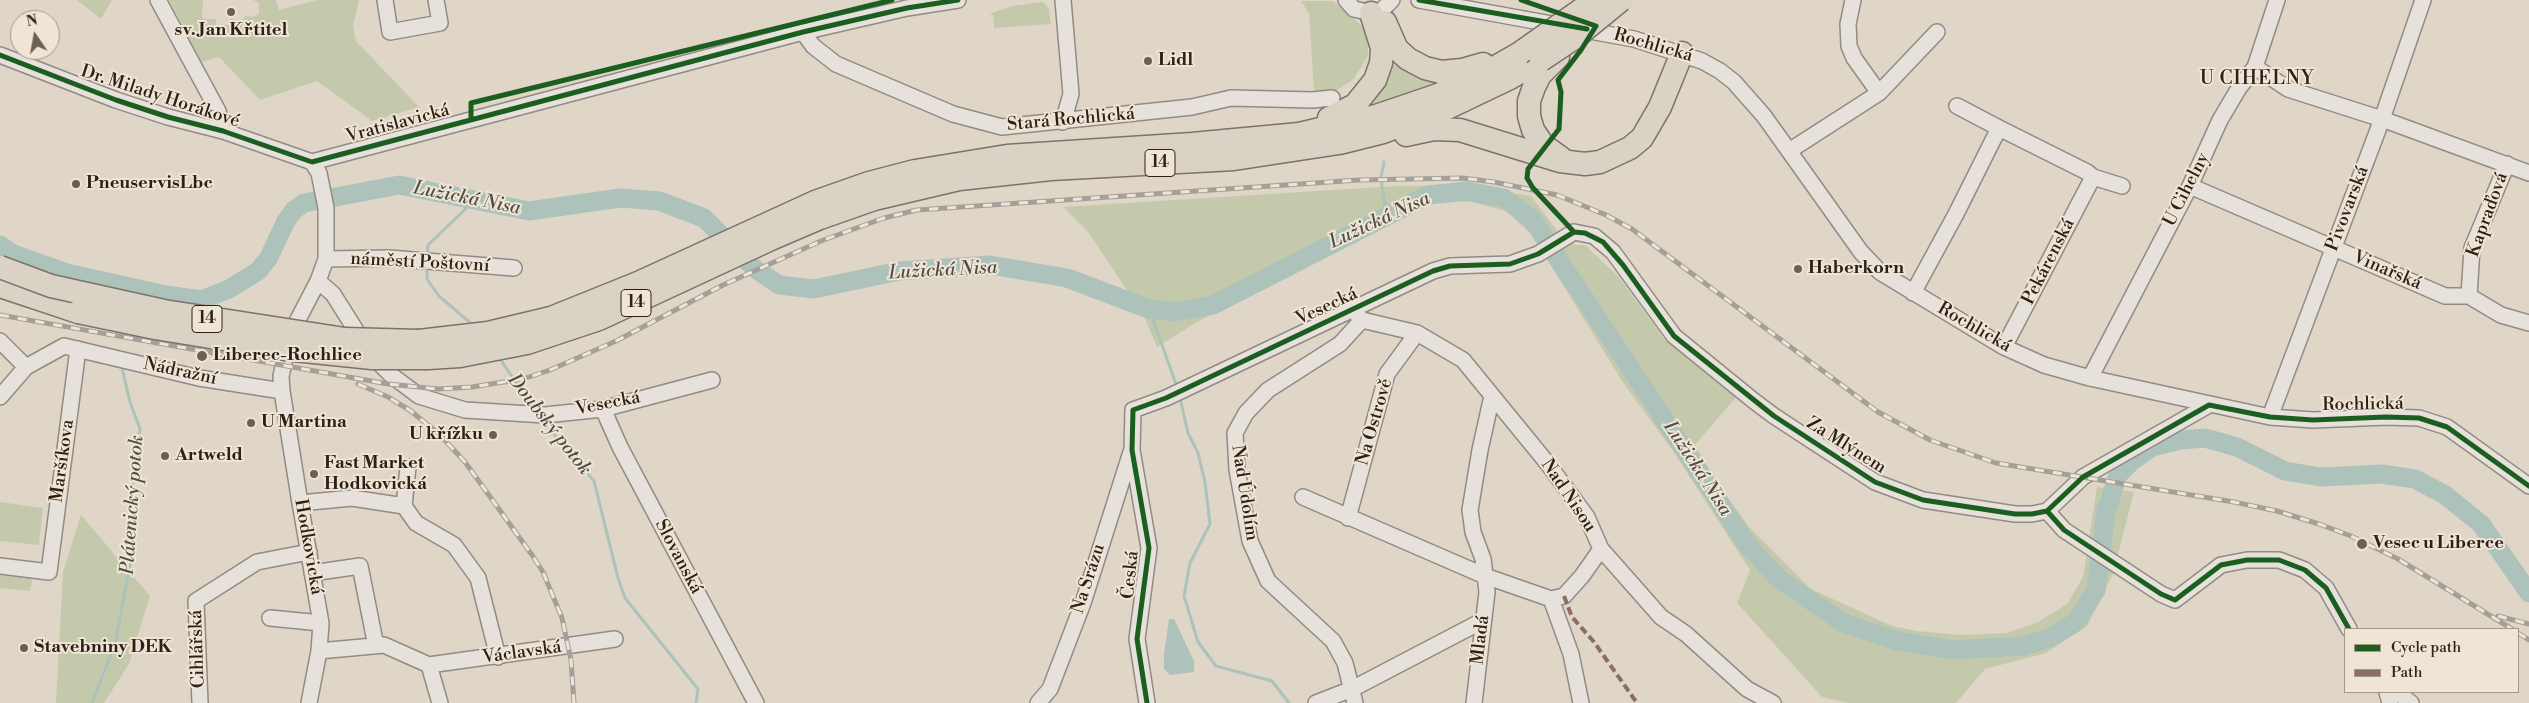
<!DOCTYPE html>
<html>
<head>
<meta charset="utf-8">
<style>
	body { margin:0 }
	#map { position:relative; width:2529px; height:703px; overflow:hidden; background:#dfd6c8; font-family:"Libre Bodoni",serif }
	canvas { display:block }
	.legend { position:absolute; left:2344px; top:628px; width:175px; height:65px; box-sizing:border-box; background:#f0e5d5; border:1px solid #a29789; margin:0; padding:6px 9px; list-style:none; font-size:15px; color:#2c2118 }
	.legend li { display:flex; align-items:center; gap:10px; height:25px }
	.legend b { width:25px; border:1px solid #a29789 }
	.north { position:absolute; left:10px; top:10px; width:50px; height:50px; box-sizing:border-box; background:#f0e5d5; border:1px solid #a29789; border-radius:50%; rotate:348deg; font-size:14px; font-weight:700; line-height:20px; text-align:center; color:#2c2118 }
	.north::after { content:''; display:block; margin:auto; width:18px; height:22px; background:#6b6056; clip-path:polygon(50% 0,100% 100%,50% 72%,0 100%) }
</style>
</head>
<body>
<div id="map">
<canvas width="2529" height="703"></canvas>
<ul class="legend">
<li><b style="height:6px;background:#1b5e20"></b>Cycle path</li>
<li><b style="height:6px;background:#8d6e63"></b>Path</li>
</ul>
<div class="north">N</div>
</div>
<script>
const ctx = document.querySelector('canvas').getContext('2d');
ctx.lineJoin = 'round';
function paint(path, color) { ctx.fillStyle = color; ctx.fill(path, 'evenodd'); }
const shape = rows => new Path2D(rows.map(r => 'M' + r).join(''));
function trace(path, color, width, dash) { ctx.strokeStyle = color; ctx.lineWidth = width; ctx.lineCap = dash ? 'butt' : 'round'; ctx.setLineDash(dash || []); ctx.stroke(path); }
function drawText(font, color, halo, rows, align = 'center') {
  ctx.font = font + ' "Libre Bodoni",serif'; ctx.lineWidth = 4; ctx.setLineDash([]); ctx.textBaseline = 'middle'; ctx.strokeStyle = halo; ctx.fillStyle = color; for (const [text, x, y, turn = 0] of rows) {
    ctx.save(); ctx.translate(x, y); ctx.rotate((+turn || 0) * Math.PI / 180); ctx.textAlign = isNaN(turn) ? turn : align; if (halo) ctx.strokeText(text, 0, 0); ctx.fillText(text, 0, 0); ctx.restore();
  }
}
paint(shape([
	[77,0,112,0,101,19],
	[169,0,203,0,202,17,204,19,216,19,216,25,230,25,230,19,243,20,245,16,252,17,259,14,259,3,253,0,276,0,279,10,318,0,359,0,353,26,356,41,419,107,372,121,317,81,260,100,219,57,201,62],
	[1301,1,1333,1,1368,31,1368,56,1353,80,1337,90,1324,94,1314,92,1309,13],
	[1043,2,1049,9,1051,24,994,28,993,15,989,14,1012,6],
	[1391,53,1447,79,1365,109,1380,92,1387,79],
	[1396,186,1463,186,1531,196,1558,232,1575,245,1585,245,1618,276,1665,340,1737,396,1695,445,1716,481,1749,527,1811,589,1892,626,1917,631,1961,635,2007,633,2038,622,2067,604,2083,577,2097,487,2134,492,2113,574,2087,626,2046,653,1985,669,1956,703,1849,703,1822,697,1737,603,1750,570,1673,451,1622,381,1532,235,1506,211,1471,202,1433,200,1197,322,1157,347,1144,316,1089,233,1063,207],
	[0,502,43,508,39,545,0,541],
	[81,515,150,596,129,664,104,703,56,703,63,572],
	[0,570,24,574,32,580,30,591,0,588]
]), '#c5c9ac');
paint(shape([
	[1169,619,1174,619,1194,661,1194,672,1170,675,1164,669,1164,655]
]), '#adc2bb');
trace(shape([
	[1381,177,1384,162],
	[1381,180,1385,204,1382,217],
	[427,257,428,245,474,201],
	[427,266,427,279,439,296,474,326],
	[1149,309,1176,384],
	[498,356,534,409],
	[1180,398,1188,433,1198,453,1205,482,1210,524,1190,563,1184,596,1198,642,1216,666,1272,681,1289,703],
	[542,420,594,481,618,578,625,598,698,689,696,703],
	[92,703,115,644,133,550,129,511,140,429,130,402,121,364]
]), '#adc2bb', 3);
trace(shape([
	[0,245,13,254,67,273,166,295,201,300,229,289,258,271,268,259,286,221,294,210,304,203,399,185,529,211,620,198,659,201,704,218,754,268,779,285,814,289,899,271,990,265,1067,278,1149,309,1175,312,1213,305,1428,195,1467,191,1504,198,1532,219,1746,543,1778,578,1843,623,1898,641,1953,650,2023,646,2050,638,2076,622,2096,590,2106,511,2118,475,2131,462,2152,447,2180,440,2205,438,2237,447,2285,471,2321,477,2382,474,2415,479,2445,495,2481,524,2529,593]
]), '#adc2bb', 19);
const minor = shape([
	[158,0,218,111,223,131],
	[385,0,390,32,440,23,436,0],
	[1346,0,1354,9,1371,13,1382,10,1392,0],
	[1419,0,1634,39,1702,61,1720,71,1734,82,1764,116,1861,252,1880,272,2004,347,2044,365,2090,378,2270,417,2313,420,2386,417,2419,418,2447,427,2529,486],
	[1853,0,1848,24,1849,46,1854,58,1879,93],
	[803,32,813,46,836,64,953,114,1002,127,1192,107,1231,98,1313,100,1332,98],
	[0,55,116,100,168,117,223,131,312,162],
	[2255,67,2288,89,2382,119,2529,173],
	[1957,106,1999,128],
	[1063,122,1071,94,1063,0],
	[1789,151,1879,93,1937,32],
	[312,162,803,32,907,8,958,0],
	[2093,177,2122,186],
	[2190,186,2445,296,2469,296,2501,315,2529,323],
	[326,259,389,258,514,268],
	[318,281,333,294,372,356,391,375,419,396,465,410,545,415,603,409,712,380],
	[1913,293,1956,214,1999,128,2087,172,2093,177,2004,347],
	[2469,296,2472,248,2507,164],
	[1353,310,1362,320,1417,333,1463,360,1548,464,1587,517,1601,549,1661,617,1686,634,1747,689,1773,703],
	[0,341,26,367],
	[2090,378,2190,186,2220,120,2239,88,2255,67,2277,0],
	[0,397,26,367,64,346,199,378,282,391],
	[603,409,620,447,756,703],
	[2270,417,2382,119,2423,0],
	[1303,497,1485,576,1551,599,1564,596,1582,576,1601,549],
	[300,503,352,498,404,506,408,467],
	[404,506,416,523,454,545,478,578,498,657],
	[2047,511,2064,530,2161,594,2175,600,2221,565,2247,560,2279,560,2305,570,2326,588,2349,629],
	[1348,518,1387,374,1417,333],
	[0,566,49,572,78,349],
	[312,573,360,566,376,646],
	[1551,599,1571,654,1581,703],
	[270,618,321,623],
	[319,651,384,645,429,665,440,703],
	[429,665,615,639],
	[2387,692,2390,703],
	[2397,692,2411,703],
	[200,703,196,601,257,562,309,552],
	[309,703,319,651,321,623,300,503,282,391,281,376,291,333,318,281,326,259,326,208,319,173,312,162],
	[1038,703,1050,689,1083,603,1131,452],
	[1147,703,1137,639,1149,548,1132,450,1133,410,1166,398,1433,271,1450,266,1510,264,1538,254,1574,232,1594,236,1613,252,1674,336,1754,401,1774,416,1875,482,1923,500,2015,514,2032,514,2047,511,2083,477,2209,405],
	[1316,703,1352,689,1482,621],
	[1355,703,1345,663,1333,641,1268,581,1250,541,1237,470,1235,433,1246,413,1268,390,1340,344,1362,320],
	[1474,703,1487,592,1483,559,1473,532,1470,510,1480,450,1492,396]
]);
const highway = shape([
	[1385,22,1397,49,1408,59,1425,68,1441,72,1462,70,1483,64],
	[1558,57,1540,75,1534,87,1529,101,1529,116,1533,130,1543,145,1561,158],
	[1329,118,1355,105,1375,80,1381,63,1382,48,1371,13],
	[1406,135,1434,129,1460,130,1560,161,1585,164,1600,162,1630,148,1642,138,1660,107,1682,53],
	[0,286,78,312],
	[419,341,488,333,551,318,638,283,815,202,869,183,915,171,1007,156,1192,144,1299,134,1376,116,1438,95,1499,65,1520,53],
	[428,358,460,356,527,343,599,319,771,239,820,218,874,199,959,179,1051,169,1234,159,1339,143,1383,132,1443,110,1510,78,1541,60]
]);
trace(minor, '#928b83', 18);
trace(highway, '#79736a', 25);
trace(minor, '#e6e1db', 15);
trace(highway, '#dad2c5', 22);
const rail = shape([
	[0,315,388,384,438,389,472,387,523,379,550,370,616,341,723,285,821,241,884,218,917,210,1359,180,1463,178,1494,182,1557,195,1606,215,1632,229,1878,412,1930,440,1996,463,2234,502,2277,511,2319,524,2351,536,2398,559,2512,629],
	[358,384,388,397,411,411,440,435,465,462,532,555,543,572,562,618,571,660,574,703],
	[2498,616,2529,624],
	[2518,633,2529,640]
]);
trace(rail, '#a4a099', 5);
trace(rail, '#f0e5d5', 3, [9]);
const highwayBridge = shape([
	[1520,53,1595,0],
	[1541,60,1577,36,1621,0],
	[0,267,51,286,164,311,345,339,419,341],
	[78,312,155,328,284,349,372,358,428,358]
]);
trace(highwayBridge, '#79736a', 25, []);
trace(highwayBridge, '#dad2c5', 22);
trace(shape([
	[1564,596,1572,617,1594,642,1637,703]
]), '#8d6e63', 4, [8, 4]);
trace(shape([
	[1419,0,1587,29],
	[1521,0,1596,26,1581,50,1558,80,1561,92,1559,129,1528,169,1527,178,1533,188,1574,232],
	[0,55,116,100,168,117,223,131,312,162,803,32,907,8,958,0],
	[471,119,471,103,892,0],
	[1574,232,1585,233,1603,242,1623,265,1674,336,1774,416,1875,482,1923,500,2015,514,2032,514,2047,511,2083,477,2209,405,2270,417,2313,420,2386,417,2419,418,2447,427,2529,486],
	[2047,511,2064,530,2161,594,2175,600,2221,565,2247,560,2279,560,2305,570,2326,588,2349,629],
	[1147,703,1137,639,1149,548,1132,450,1133,410,1166,398,1433,271,1450,266,1510,264,1538,254,1574,232]
]), '#1b5e20', 5);
for (const [x, y, r, color] of [
	[231,12,5,"#6b6056"],
	[1148,61,5,"#6b6056"],
	[76,184,5,"#6b6056"],
	[1798,269,5,"#6b6056"],
	[202,356,6,"#6b6056"],
	[251,423,5,"#6b6056"],
	[493,435,5,"#6b6056"],
	[165,456,5,"#6b6056"],
	[314,474,5,"#6b6056"],
	[2362,544,6,"#6b6056"],
	[24,648,5,"#6b6056"]
]) { const dot = new Path2D(); dot.arc(x, y, r, 0, 2 * Math.PI); ctx.fillStyle = color; ctx.fill(dot); trace(dot, '#f0e5d5', 2); }
for (const [x, y, w] of [
	[1160,163,30],
	[636,303,30],
	[207,319,30]
]) { const box = new Path2D(); box.roundRect(x - w / 2, y - 13.5, w, 27, 4); ctx.fillStyle = '#f0e5d5'; ctx.fill(box); trace(box, '#2c2118', 1); }
drawText('bold 16px', '#2c2118', null, [
	["14",1160,163],
	["14",636,303],
	["14",207,319]
]);
drawText('bold 18px', '#2c2118', '#f0e5d5', [
	["sv. Jan Křtitel",231,31,"center"],
	["Lidl",1158,61],
	["PneuservisLbc",86,184],
	["Haberkorn",1808,269],
	["Liberec-Rochlice",213,356],
	["U Martina",261,423],
	["U křížku",483,435,"right"],
	["Artweld",175,456],
	["Fast Market",324,464],
	["Hodkovická",324,485],
	["Vesec u Liberce",2373,544],
	["Stavebniny DEK",34,648]
], 'left');
drawText('18px', '#2c2118', '#f0e5d5', [
	["Rochlická",1653,46,16],
	["Dr. Milady Horákové",160,97,18],
	["Stará Rochlická",1071,120,-5],
	["Vratislavická",398,124,-15],
	["U Cihelny",2187,190,-63],
	["Pivovarská",2348,209,-69],
	["Kapraďová",2488,215,-70],
	["Pekárenská",2049,262,-63],
	["náměstí Poštovní",420,263,3],
	["Vinařská",2387,271,23],
	["Vesecká",1327,307,-25],
	["Rochlická",1974,328,30],
	["Nádražní",180,372,12],
	["Vesecká",608,404,-11],
	["Rochlická",2363,405,-1],
	["Na Ostrově",1375,422,-74],
	["Za Mlýnem",1846,446,32],
	["Maršíkova",63,461,-82],
	["Nad Údolím",1244,493,81],
	["Nad Nisou",1568,496,56],
	["Hodkovická",308,547,80],
	["Slovanská",678,557,62],
	["Česká",1131,575,-84],
	["Na Srázu",1089,579,-72],
	["Mladá",1481,640,-83],
	["Cihlářská",198,649,-92],
	["Václavská",522,653,-8]
]);
ctx.letterSpacing = '1px';
drawText('19px', '#2c2118', '#f0e5d5', [
	["U CIHELNY",2257,79]
]);
ctx.letterSpacing = '0px';
drawText('italic 19px', '#4c4f47', '#f0e5d5', [
	["Lužická Nisa",467,199,11],
	["Lužická Nisa",1380,221,-25],
	["Lužická Nisa",943,271,-3],
	["Doubský potok",549,425,52],
	["Lužická Nisa",1697,469,57],
	["Plátenický potok",133,505,-86]
]);
</script>
</body>
</html>
